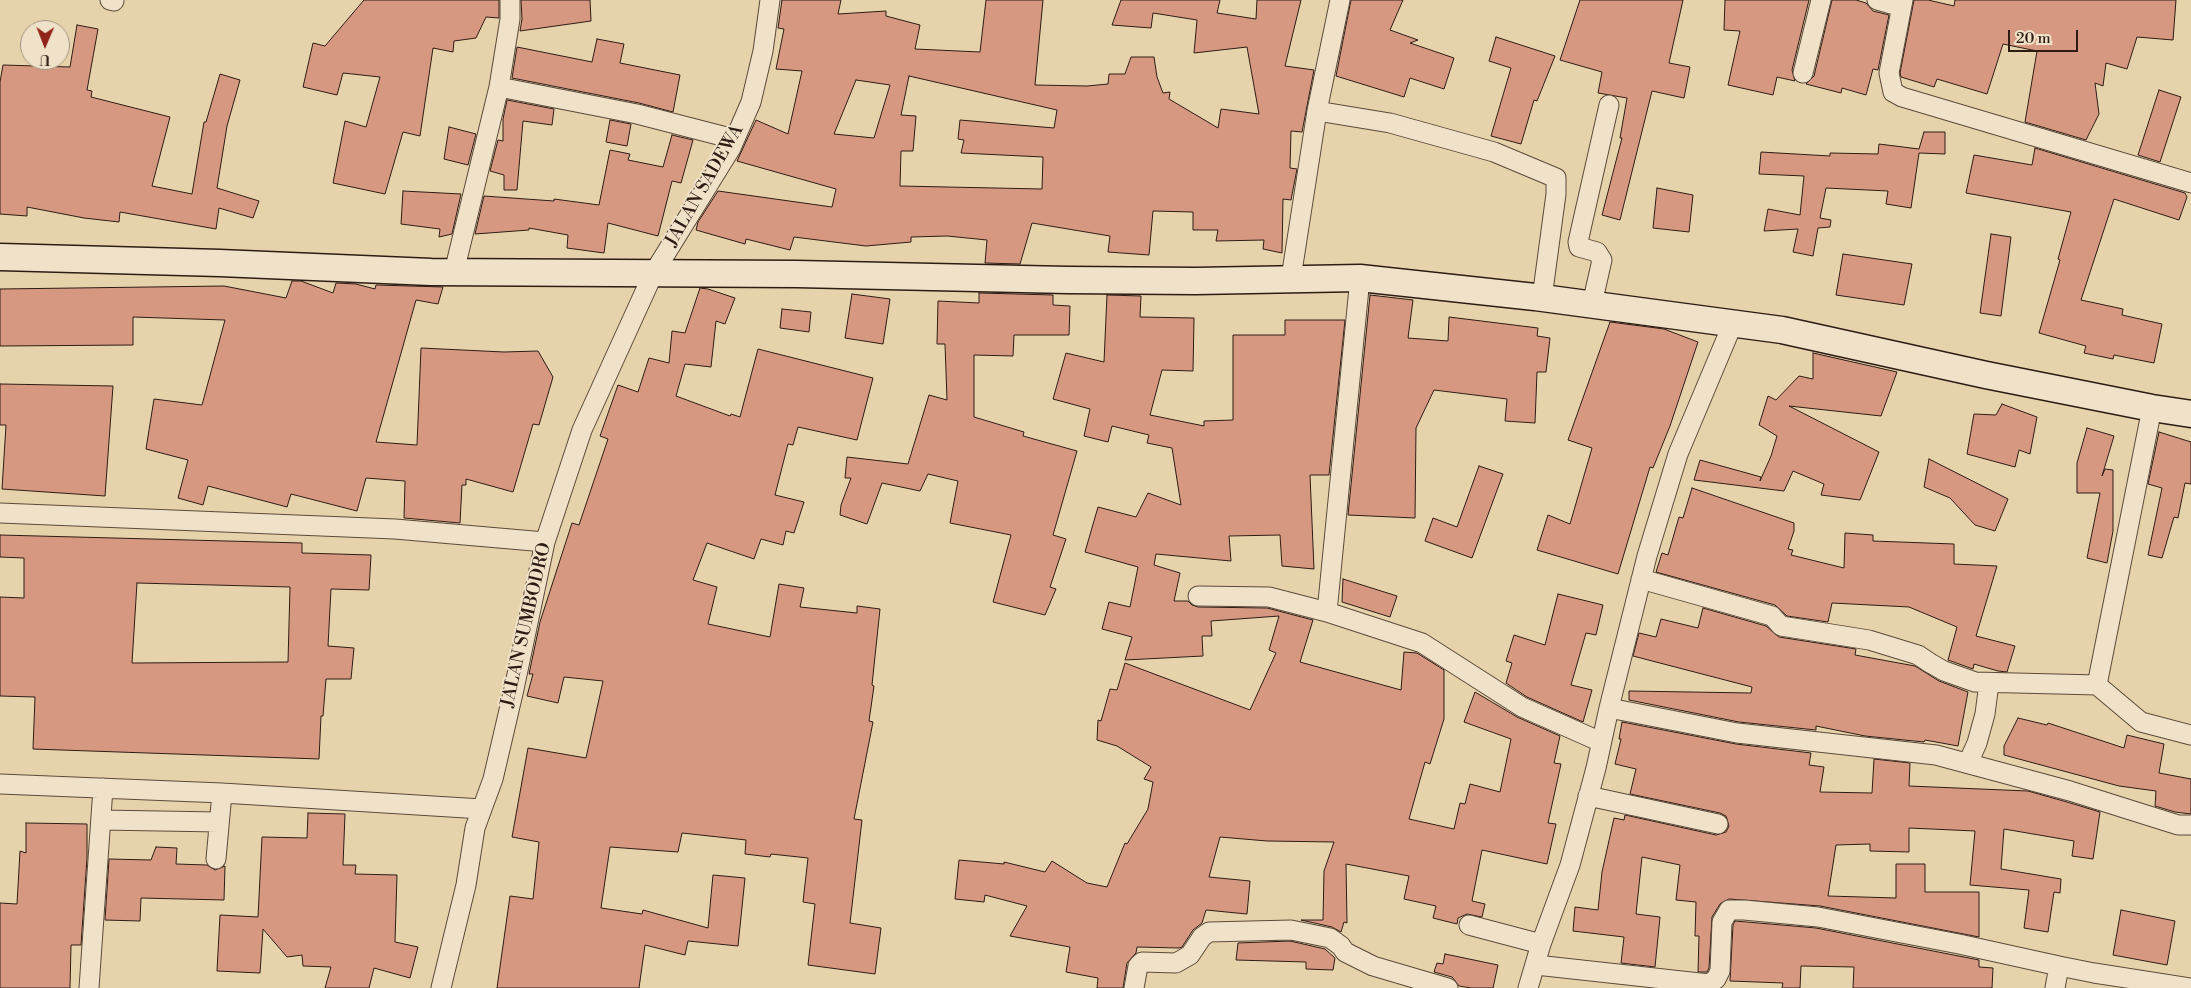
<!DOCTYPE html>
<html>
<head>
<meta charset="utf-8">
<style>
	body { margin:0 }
	#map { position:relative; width:2191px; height:988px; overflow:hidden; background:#e7d3ab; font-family:"Libre Bodoni",serif }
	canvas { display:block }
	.north { position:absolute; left:20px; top:20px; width:50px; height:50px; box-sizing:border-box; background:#efe2c8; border:1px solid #a19380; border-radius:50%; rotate:181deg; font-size:14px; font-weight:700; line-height:20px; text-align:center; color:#2d1c14 }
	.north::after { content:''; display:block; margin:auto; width:18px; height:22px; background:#8f2418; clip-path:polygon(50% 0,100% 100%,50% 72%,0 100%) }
	.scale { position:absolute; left:2008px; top:30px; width:70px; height:22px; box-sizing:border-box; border:2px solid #2d1c14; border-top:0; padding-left:6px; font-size:15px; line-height:18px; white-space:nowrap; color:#2d1c14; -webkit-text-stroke:4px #efe2c8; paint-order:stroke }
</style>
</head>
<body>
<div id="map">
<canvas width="2191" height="988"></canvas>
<div class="north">U</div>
<div class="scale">20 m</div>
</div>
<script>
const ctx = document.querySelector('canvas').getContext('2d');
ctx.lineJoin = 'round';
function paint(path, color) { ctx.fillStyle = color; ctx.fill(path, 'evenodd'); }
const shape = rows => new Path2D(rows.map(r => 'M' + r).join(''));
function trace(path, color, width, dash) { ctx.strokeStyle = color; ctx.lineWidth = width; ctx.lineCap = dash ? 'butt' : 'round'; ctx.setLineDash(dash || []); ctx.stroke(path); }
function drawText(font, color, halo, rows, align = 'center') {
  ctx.font = font + ' "Libre Bodoni",serif'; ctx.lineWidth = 4; ctx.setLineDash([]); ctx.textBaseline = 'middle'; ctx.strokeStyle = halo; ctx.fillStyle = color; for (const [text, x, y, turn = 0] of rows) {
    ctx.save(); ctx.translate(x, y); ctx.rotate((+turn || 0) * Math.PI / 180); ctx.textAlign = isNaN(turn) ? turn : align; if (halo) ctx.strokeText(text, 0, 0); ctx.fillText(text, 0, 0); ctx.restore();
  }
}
const building = shape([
	[364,0,499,0,499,18,486,17,476,38,454,41,453,52,433,48,420,136,403,132,385,194,333,183,345,121,366,127,380,77,343,73,337,95,303,87,313,43,325,46,364,0],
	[521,0,590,0,591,21,520,31,522,19,521,0],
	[782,0,841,0,838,14,886,11,886,16,920,25,915,49,980,52,986,0,1043,0,1035,85,1087,86,1108,84,1109,74,1125,74,1131,57,1154,57,1157,77,1163,93,1170,92,1169,99,1218,128,1221,109,1259,114,1247,47,1194,53,1197,20,1153,13,1151,28,1112,25,1121,0,1220,0,1217,13,1256,19,1257,0,1301,0,1285,66,1314,70,1302,132,1291,131,1290,168,1297,169,1291,200,1283,199,1282,253,1263,249,1264,240,1216,241,1218,230,1193,230,1193,212,1153,211,1149,255,1108,252,1110,236,1032,223,1020,264,985,263,987,240,947,236,911,237,911,242,866,246,794,237,790,250,746,239,745,244,696,230,698,222,718,191,832,207,836,189,737,161,756,120,788,134,802,71,776,69,784,29,778,28,782,0],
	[909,76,1057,110,1054,128,960,120,958,139,964,140,961,153,1043,157,1042,189,900,186,901,151,913,151,916,116,901,115,909,76],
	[856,80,890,85,874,138,834,134,856,80],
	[1351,0,1403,0,1390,30,1418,40,1410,43,1454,58,1444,89,1410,78,1404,97,1336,76,1351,0],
	[1580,0,1683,0,1669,63,1690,67,1684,98,1652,91,1620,220,1602,215,1622,138,1620,138,1627,98,1598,93,1602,72,1560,60,1580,0],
	[1725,0,1809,0,1792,70,1795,81,1777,77,1773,95,1728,85,1740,31,1724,30,1725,0],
	[1832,0,1856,0,1866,3,1873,11,1889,15,1878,70,1873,69,1866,95,1842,88,1841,93,1806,84,1814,76,1832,0],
	[1914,0,1928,0,1954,6,1955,0,2176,0,2173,40,2137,37,2127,69,2106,63,2103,86,2095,83,2099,114,2086,140,2025,122,2037,51,2003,44,1987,94,1937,79,1934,87,1901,77,1900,73,1914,0],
	[77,25,98,29,87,90,92,91,91,97,170,117,152,186,192,194,204,122,206,122,220,74,240,80,227,126,217,188,259,201,253,218,219,208,216,229,120,212,119,222,84,218,27,207,27,216,0,214,0,82,3,65,70,67,77,25],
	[1496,37,1555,56,1537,101,1534,100,1521,144,1491,136,1511,68,1489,61,1496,37],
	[597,39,624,44,620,63,680,75,673,112,639,103,512,78,517,47,592,62,597,39],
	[2159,90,2181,97,2160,162,2138,155,2159,90],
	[507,100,554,109,552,125,523,121,517,190,504,190,504,175,490,171,498,140,503,141,503,119,507,100],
	[610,120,631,124,627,146,606,142,610,120],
	[449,127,476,134,468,165,444,159,449,127],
	[1924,132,1945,132,1945,154,1919,153,1911,208,1886,204,1888,191,1826,188,1820,218,1831,220,1830,227,1818,228,1813,256,1793,252,1798,229,1764,231,1768,209,1800,215,1804,176,1759,174,1761,152,1830,156,1830,153,1878,154,1879,144,1919,149,1924,132],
	[672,135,693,140,681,183,672,181,658,236,608,223,604,253,567,248,568,235,529,228,529,230,475,234,484,196,554,201,554,199,599,205,610,150,630,154,628,160,663,167,672,135],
	[2035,148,2185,193,2187,197,2179,220,2114,199,2081,300,2123,309,2122,315,2162,324,2154,363,2114,355,2113,359,2084,353,2086,346,2039,333,2060,260,2058,259,2071,212,1966,193,1974,155,2032,165,2035,148],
	[1657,188,1693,195,1689,232,1653,228,1657,188],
	[403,191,461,194,452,234,439,237,440,229,401,224,403,191],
	[1991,234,2011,237,2001,316,1980,313,1991,234],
	[1843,254,1912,264,1904,305,1836,295,1843,254],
	[292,281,301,281,333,293,336,283,356,284,375,289,376,285,443,287,438,304,416,300,376,442,417,445,421,348,504,352,538,351,553,377,539,425,533,424,513,492,466,479,466,485,462,485,460,523,404,518,405,481,366,478,357,511,291,494,287,507,208,486,203,505,178,498,188,460,146,449,154,399,202,405,225,320,133,317,133,345,0,346,0,289,224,286,286,298,292,281],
	[700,288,708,289,735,298,725,324,716,321,711,367,685,364,676,396,730,416,731,414,740,417,758,349,873,378,857,440,798,427,793,445,788,444,775,495,804,502,794,533,786,531,783,545,761,539,754,559,707,543,693,580,717,587,708,624,770,637,779,584,804,588,800,607,857,613,857,606,880,609,872,685,874,686,869,721,873,722,854,819,862,820,850,923,881,928,875,974,808,965,815,904,803,902,808,858,771,854,770,857,745,854,746,840,682,833,678,852,610,847,601,908,642,914,643,910,708,928,713,875,745,878,738,946,688,941,685,955,645,945,639,988,497,988,510,896,533,899,539,842,512,837,528,748,586,758,603,681,564,677,558,703,527,696,533,674,529,674,540,622,572,523,579,525,608,439,600,436,618,385,638,392,649,358,669,363,672,331,685,333,700,288],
	[979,293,1053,295,1053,305,1070,306,1069,335,1014,335,1013,356,974,355,974,417,1024,432,1023,436,1077,451,1053,535,1066,539,1050,587,1056,589,1045,615,993,602,1011,535,950,523,958,481,928,474,920,491,882,483,867,524,840,515,841,505,851,478,845,478,847,457,908,464,929,395,947,400,945,344,937,344,938,301,979,303,979,293],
	[852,294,890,299,883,344,845,338,852,294],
	[1107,295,1141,296,1140,317,1194,318,1193,371,1162,370,1150,415,1204,426,1204,421,1233,420,1233,335,1285,335,1285,320,1345,320,1329,475,1310,475,1314,569,1282,566,1280,535,1229,536,1231,561,1156,554,1154,565,1180,573,1174,601,1188,601,1192,605,1198,607,1267,608,1313,620,1300,662,1401,690,1404,652,1417,653,1444,670,1444,719,1430,764,1425,762,1409,819,1454,829,1460,803,1465,804,1470,784,1500,792,1511,739,1464,722,1475,692,1517,717,1560,736,1554,763,1561,764,1548,823,1556,824,1547,864,1482,850,1472,901,1485,904,1482,917,1467,914,1458,918,1457,924,1433,918,1436,906,1404,899,1409,876,1346,864,1347,923,1344,922,1341,932,1332,927,1301,920,1323,920,1324,871,1334,842,1267,841,1220,837,1209,877,1250,881,1247,914,1206,910,1202,923,1193,930,1182,947,1179,948,1137,947,1136,953,1127,963,1123,988,1097,988,1098,978,1066,972,1070,947,1010,936,1027,906,985,895,984,902,955,899,959,860,1004,864,1004,862,1045,872,1052,861,1087,883,1107,887,1125,843,1127,844,1148,809,1153,782,1144,779,1151,767,1117,746,1097,740,1098,720,1101,721,1110,689,1117,690,1125,663,1250,710,1276,653,1269,650,1279,616,1211,621,1212,636,1202,636,1203,656,1125,660,1132,637,1102,629,1109,602,1130,607,1138,567,1085,552,1098,507,1136,517,1148,493,1181,505,1172,448,1147,443,1149,435,1112,426,1108,442,1084,436,1090,409,1053,399,1066,353,1104,362,1107,295],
	[1370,295,1413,300,1408,338,1448,341,1449,317,1538,328,1537,336,1550,338,1546,372,1537,372,1535,423,1505,421,1507,399,1434,390,1416,428,1415,518,1348,515,1370,295],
	[782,309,811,312,809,332,780,328,782,309],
	[1610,322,1664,329,1698,342,1670,426,1653,468,1650,467,1618,574,1537,550,1548,515,1570,524,1592,448,1568,440,1610,322],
	[1813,353,1897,372,1881,416,1789,406,1879,452,1860,500,1821,495,1824,484,1793,471,1784,491,1694,480,1700,460,1761,477,1760,481,1771,456,1777,436,1759,425,1768,396,1776,400,1799,376,1813,379,1813,353],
	[0,384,113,386,105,496,2,489,6,425,0,425,0,384],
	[2002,404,2037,417,2030,454,2019,450,2015,467,1967,454,1974,414,1996,415,2002,404],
	[2087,428,2114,436,2102,476,2105,469,2113,470,2113,531,2107,563,2087,558,2100,493,2077,493,2077,463,2087,428],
	[2159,432,2191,442,2191,484,2185,483,2178,518,2174,517,2162,558,2148,555,2162,488,2148,484,2159,432],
	[1929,459,2008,499,1995,531,1975,525,1950,498,1924,487,1929,459],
	[1479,466,1503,474,1472,558,1425,541,1433,518,1457,527,1479,466],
	[1692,488,1794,523,1794,531,1788,549,1793,550,1791,555,1844,568,1845,533,1873,535,1873,541,1954,544,1954,564,1997,566,1976,636,2015,646,2007,672,1998,671,1974,664,1973,669,1948,660,1957,627,1909,607,1832,603,1828,622,1787,616,1775,605,1656,572,1662,553,1668,555,1679,517,1683,518,1692,488],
	[0,535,302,543,302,553,371,555,369,590,331,589,328,646,354,648,351,679,326,679,323,716,321,716,319,759,33,749,35,697,0,696,0,597,24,598,24,558,0,557,0,535],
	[137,583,290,587,288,662,132,663,137,583],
	[1343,579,1397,596,1390,617,1342,602,1343,579],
	[1558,594,1603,605,1596,635,1586,633,1571,685,1592,690,1583,722,1527,697,1506,683,1512,663,1506,661,1514,635,1545,645,1558,594],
	[1703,608,1766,626,1779,637,1856,649,1855,655,1915,666,1939,681,1968,692,1958,746,1925,740,1924,742,1865,736,1816,726,1816,730,1739,722,1629,700,1629,691,1751,693,1752,687,1633,656,1639,633,1656,637,1661,619,1698,628,1703,608],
	[2018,718,2047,725,2048,723,2124,748,2127,735,2164,744,2159,773,2191,779,2191,814,2175,812,2155,806,2156,791,2119,786,2004,755,2004,746,2018,718],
	[1622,722,1736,744,1811,753,1809,765,1824,767,1820,792,1872,793,1874,759,1910,763,1909,786,2028,791,2067,802,2100,812,2093,859,2072,856,2074,841,2004,829,2001,869,2061,879,2060,893,2054,892,2048,932,2024,928,2029,890,1970,885,1975,831,1909,828,1909,852,1870,851,1870,844,1836,845,1828,896,1896,898,1896,864,1925,864,1925,892,1979,892,1979,937,1820,906,1729,899,1720,904,1712,917,1709,968,1707,972,1698,972,1699,936,1695,936,1696,902,1676,900,1680,865,1642,857,1636,914,1660,917,1655,967,1621,963,1624,937,1573,931,1575,907,1598,910,1602,872,1614,818,1624,820,1625,815,1716,835,1726,832,1729,826,1726,816,1720,813,1630,794,1636,769,1615,764,1621,739,1619,739,1622,722],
	[308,813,345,814,343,865,356,865,355,874,397,875,395,942,418,947,410,978,374,968,369,988,325,988,331,967,303,966,302,955,287,957,263,929,260,973,217,971,220,915,258,917,262,837,307,838,308,813],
	[26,823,87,824,87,858,81,945,71,945,70,988,0,988,0,903,17,904,20,851,26,853,26,823],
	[156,847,177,848,176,864,207,865,215,870,225,866,224,900,141,898,140,921,105,920,109,859,151,860,156,847],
	[2121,910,2175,921,2167,965,2113,955,2121,910],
	[1735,921,1816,928,1979,960,1979,967,1993,968,1992,988,1853,988,1854,967,1801,966,1800,988,1782,988,1783,983,1730,981,1733,925,1735,921],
	[1290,941,1325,949,1335,958,1333,970,1306,969,1306,962,1236,960,1238,943,1290,941],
	[1445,954,1498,965,1493,988,1471,988,1459,986,1452,977,1434,972,1437,963,1443,964,1445,954]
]);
paint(building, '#d79882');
trace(building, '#2d1c14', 1);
const street = shape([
	[110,0,114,1],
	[1877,0,1901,7],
	[1903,0,1889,73,1893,92,1902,97,2191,183],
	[1803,73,1821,0],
	[499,87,637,114,734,139],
	[1317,111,1390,123,1494,152,1556,178,1556,194,1542,298],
	[454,272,499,87,510,19,510,0],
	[1291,278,1317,111,1340,0],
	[1592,304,1602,260,1597,252,1579,247,1578,242,1609,105],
	[2152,408,2097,685,2141,722,2191,735],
	[0,513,395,529,545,542],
	[1641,579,1772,616,1781,626,1869,640,1918,655,1930,663,1944,671,1975,682,2097,685],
	[1198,596,1269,597,1327,612,1422,643,1522,707,1601,742],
	[1327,612,1360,278],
	[1609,708,1737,733,1936,755,2070,791,2178,825,2191,825],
	[1968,763,1977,743,1985,714,1989,683],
	[0,784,222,793,482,809],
	[1588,796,1718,824],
	[101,820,219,822],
	[216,859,222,793],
	[1469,925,1541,944],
	[1536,965,1709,984,1716,979,1720,971,1722,922,1729,910,1744,910,1818,917,1959,944,2059,966],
	[89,988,103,788],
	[441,988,466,885,475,828,493,779,514,689,545,542,582,430,653,274,731,148,751,102,763,51,770,0],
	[1134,988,1138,966,1142,962,1176,963,1190,955,1202,937,1209,932,1291,930,1330,938,1341,946,1345,952,1373,966,1448,988],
	[1528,988,1541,944,1570,865,1596,768,1609,708,1647,556,1678,454,1733,323],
	[2055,988,2059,966,2094,973,2191,988]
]);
const secondary = shape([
	[0,257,220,263,431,272,797,274,1067,280,1196,281,1360,278,1535,297,1782,330,1986,375,2152,408,2191,414]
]);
trace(street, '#5c4a3a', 21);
trace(secondary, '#2d1c14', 29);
trace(street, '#efe2c8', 19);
trace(secondary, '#efe2c8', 26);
drawText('18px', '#2d1c14', '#efe2c8', [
	["JALAN SADEWA",705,186,-60],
	["JALAN SUMBODRO",527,625,-77]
]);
</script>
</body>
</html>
